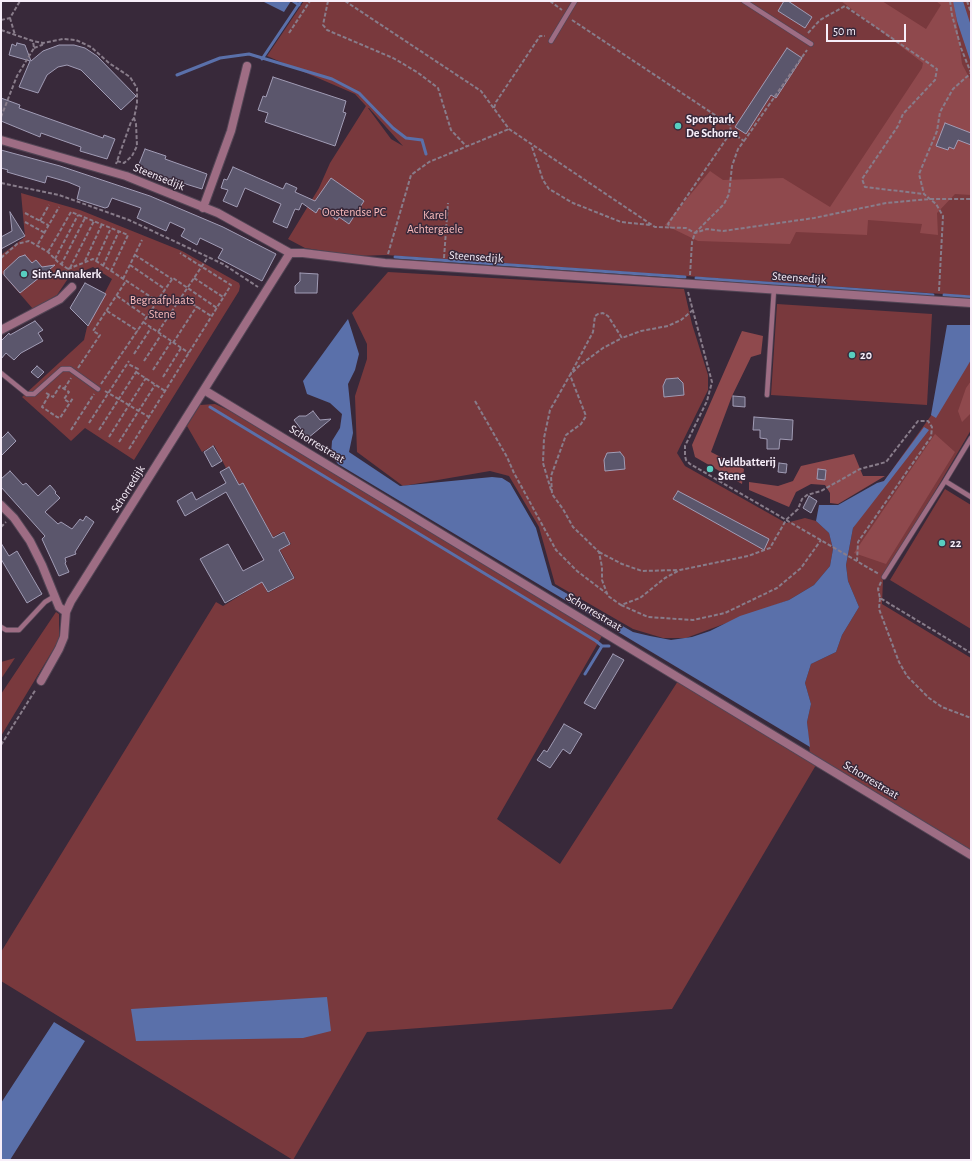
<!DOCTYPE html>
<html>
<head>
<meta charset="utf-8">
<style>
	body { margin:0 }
	#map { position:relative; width:972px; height:1161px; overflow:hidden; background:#38293a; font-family:"Alegreya Sans",sans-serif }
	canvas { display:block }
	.frame { position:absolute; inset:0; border:2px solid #f7eef9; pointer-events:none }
	.scale { position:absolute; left:826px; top:24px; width:80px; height:18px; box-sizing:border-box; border:2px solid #f7eef9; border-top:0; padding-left:5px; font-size:12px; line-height:14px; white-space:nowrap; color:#f7eef9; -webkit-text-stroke:3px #38293a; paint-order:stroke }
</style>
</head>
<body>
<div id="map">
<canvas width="972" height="1161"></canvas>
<div class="frame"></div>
<div class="scale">50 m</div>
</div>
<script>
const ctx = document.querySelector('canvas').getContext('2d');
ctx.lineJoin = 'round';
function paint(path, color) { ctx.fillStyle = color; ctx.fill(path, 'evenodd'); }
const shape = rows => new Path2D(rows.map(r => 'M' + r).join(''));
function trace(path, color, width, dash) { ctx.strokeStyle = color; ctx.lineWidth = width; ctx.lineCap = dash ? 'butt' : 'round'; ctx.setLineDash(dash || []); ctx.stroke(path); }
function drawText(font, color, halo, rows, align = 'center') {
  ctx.font = font + ' "Alegreya Sans",sans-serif'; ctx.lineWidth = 3; ctx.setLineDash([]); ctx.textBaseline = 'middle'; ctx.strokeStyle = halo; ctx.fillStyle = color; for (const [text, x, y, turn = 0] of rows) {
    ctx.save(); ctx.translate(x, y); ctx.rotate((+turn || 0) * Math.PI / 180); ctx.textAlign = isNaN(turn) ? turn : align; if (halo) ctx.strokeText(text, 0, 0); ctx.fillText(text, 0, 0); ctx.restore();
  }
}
paint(shape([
	[304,1,971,1,971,296,386,255,357,256,305,248,288,239,319,188,330,163,366,106,355,94,267,56],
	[368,108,369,108,403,146,391,139],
	[21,193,80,210,182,251,239,283,240,286,239,291,134,460,85,428,71,441,22,397,84,340,87,327,112,279,93,267,69,277,57,295,33,309,1,272,1,255,25,237],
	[388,272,684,289,692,324,708,375,708,390,677,453,685,466,786,523,805,518,816,521,829,533,833,549,830,566,814,585,789,600,686,638,663,638,633,629,555,584,539,527,509,476,490,471,403,486,357,452,355,396,367,359,367,344,352,313],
	[777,304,932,314,927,405,771,395],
	[971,360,971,430,883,580,882,604,971,658,971,851,810,754,807,722,811,704,805,683,811,664,836,652,842,635,859,607,848,581,846,565,853,528,884,481],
	[215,404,232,412,602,636,497,819,560,864,678,681,816,765,672,1009,367,1032,293,1160,1,981,1,952,216,602,223,606,262,582,268,593,295,578,280,550,291,544,284,531,273,537,243,483,239,484,229,467,226,468,214,445,202,452,187,426,200,405],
	[945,489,971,505,971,629,890,580],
	[56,612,59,614,59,640,1,736,1,694],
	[15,658,1,679,1,662]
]), '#79393d');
paint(shape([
	[841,1,882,1,926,29,941,5,936,1,954,1,962,64,971,81,971,195,955,194,937,213,938,235,920,233,922,224,868,220,867,235,796,232,790,244,698,241,665,225,710,171,723,180,783,178,830,207,922,68,923,63],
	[742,331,763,336,761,354,751,357,732,396,711,452,744,469,742,484,695,457,692,445],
	[971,381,971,413,962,422,958,411,966,388],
	[935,434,955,452,886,564,854,553],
	[854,454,863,476,885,476,838,504,830,503,830,493,825,485,811,484,796,492,789,507,749,490,749,482,778,486,793,481,801,466]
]), '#8f494d');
paint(shape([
	[262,1,291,1,284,12],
	[953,1,963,1,971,26,971,63,957,21],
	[348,319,359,354,355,370,348,384,353,433,349,452,400,486,492,477,502,478,510,483,536,528,552,585,633,632,650,636,671,640,692,637,710,631,740,616,789,600,814,585,830,566,833,549,829,533,816,521,819,505,838,505,877,483,884,481,924,427,929,430,853,528,846,565,848,581,859,607,842,635,836,652,811,664,805,683,811,704,807,722,810,747,338,464,331,455,332,441,340,428,342,414,330,403,307,394,303,381],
	[947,325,971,325,971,360,936,418,931,415],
	[327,997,331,1031,303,1038,136,1041,131,1009],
	[54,1022,85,1041,10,1160,1,1160,1,1103]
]), '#5a70aa');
trace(shape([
	[293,1,299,5],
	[262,59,301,1],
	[177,75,220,58,249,54,332,79,359,93,393,128,406,138,422,140,426,154],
	[395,257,685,277],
	[696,278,933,295],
	[944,295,971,297],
	[210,407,596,641,602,646],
	[585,674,602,646,609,646]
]), '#5a70aa', 3);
const building = shape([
	[784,1,788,1,812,17,805,28,778,11,784,1],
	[17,43,25,45,31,61,43,51,59,45,74,45,85,48,97,56,136,96,121,110,81,70,67,65,58,67,47,75,38,93,19,87,30,61,9,55,12,44,16,46,17,43],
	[787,48,802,58,776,98,771,95,746,134,735,127,787,48],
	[273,77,346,101,343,112,346,113,335,146,265,122,268,113,258,110,263,96,266,97,273,77],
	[1,98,20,105,19,108,92,134,103,138,104,135,115,139,107,159,80,151,81,147,41,133,40,137,1,121,1,98],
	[945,123,971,133,971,145,958,140,954,149,949,147,948,150,936,146,945,123],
	[145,149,166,156,165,159,207,174,202,189,137,169,145,149],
	[1,150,60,166,150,196,223,227,276,254,262,281,218,258,223,249,200,238,197,245,181,236,185,229,170,222,166,231,137,218,141,208,112,198,108,207,105,208,77,199,80,187,68,182,47,176,45,183,7,172,8,170,1,168,1,150],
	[233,167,283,189,286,183,297,188,295,192,315,201,331,178,364,201,349,224,339,217,337,220,319,208,316,213,302,203,299,210,295,209,287,228,273,222,281,204,245,188,237,207,223,201,228,190,221,188,224,179,227,180,233,167],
	[10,212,25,236,1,249,1,237,12,231,10,212],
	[25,255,32,263,36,260,42,267,55,265,20,293,4,275,4,271,19,257,25,255],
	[300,273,318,274,317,293,295,293,295,286,300,281,300,273],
	[85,283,106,294,88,326,70,308,85,283],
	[35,321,43,330,38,333,43,341,21,353,14,360,6,353,1,359,1,341,9,333,10,335,35,321],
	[37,366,44,372,38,378,31,372,37,366],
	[678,378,683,383,684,395,664,397,663,386,666,379,678,378],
	[733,396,745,397,745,407,733,406,733,396],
	[313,411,320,420,331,419,308,438,294,420,299,416,306,416,313,411],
	[754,417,793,420,792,440,780,439,779,449,767,449,767,439,760,438,760,430,753,430,754,417],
	[8,432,16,441,1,456,1,439,8,432],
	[213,446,222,461,212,467,204,452,213,446],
	[620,452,624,457,625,469,605,471,604,460,607,453,620,452],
	[779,463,787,464,786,473,778,472,779,463],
	[229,467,239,485,243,483,273,538,284,532,290,544,279,550,294,578,268,592,262,582,225,603,200,559,228,544,243,571,264,560,226,492,185,516,177,501,192,492,196,500,226,483,220,472,229,467],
	[818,469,826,470,825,480,817,479,818,469],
	[10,471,23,485,26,483,38,496,50,485,56,492,55,493,60,498,45,512,58,524,61,522,72,529,80,519,83,521,86,516,94,522,75,552,76,554,65,558,66,562,65,563,69,572,59,576,42,539,45,536,1,487,1,479,10,471],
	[678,491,769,539,764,550,673,499,678,491],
	[809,496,817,501,811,513,803,508,809,496],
	[1,543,9,556,17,551,42,594,27,603,1,559,1,543],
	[613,654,624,660,595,709,584,703,613,654],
	[564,724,582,734,570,754,563,749,550,768,537,760,544,750,547,752,564,724]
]);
paint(building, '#5b566c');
trace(building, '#a19cb5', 1);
const lane = shape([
	[744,1,811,44],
	[551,41,575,1],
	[1,373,27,394,34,394,62,369,70,369,98,389],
	[767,395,774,289],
	[971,438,945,481,971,497],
	[884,577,945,481],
	[1,627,6,630,19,630,45,602,55,596]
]);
const street = shape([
	[1,140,126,176,218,213,290,253,303,253,385,263,971,303],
	[203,208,231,131,247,66],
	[1,330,60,299,72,287],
	[204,390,971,855],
	[1,505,14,518,30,541,42,565,59,607,66,612],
	[41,681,59,649,64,637,66,612,71,601,290,253]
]);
trace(lane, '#534555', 6);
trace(street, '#534555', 10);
trace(shape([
	[328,1,323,25,327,30,393,58,417,72,438,88,451,130,467,147],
	[345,1,481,91,509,129,655,227,686,228,695,233,707,229,723,231,814,218,886,203,930,199,971,199],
	[550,1,562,10],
	[950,1,952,15,961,48,971,73],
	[967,1,971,13],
	[10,18,15,35],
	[1,20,10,18,20,1],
	[572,20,730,125,731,132,668,224,671,228],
	[1,30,33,41,43,43,63,39,76,40,91,47,109,63,130,77,137,88,137,104,134,118,131,122,116,164],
	[289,33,310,1],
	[808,33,820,20,845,6,937,69,935,80,903,114,898,126,862,179,865,187,924,194],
	[34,48,42,45,43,43],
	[494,108,496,102,540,36,545,36],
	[1,117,17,76,34,48,33,41],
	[744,141,807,50],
	[532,147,543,180,549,189,573,203,621,222,650,225],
	[117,161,124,163,132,156,137,146,136,124,134,118],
	[1,183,59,195,129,220,223,264,258,287],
	[25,213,48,225],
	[40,221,49,205],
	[25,222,45,233],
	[38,244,59,207],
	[48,252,71,212,128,235,111,271],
	[388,254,411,175,429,162,509,129],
	[135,255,172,279],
	[1,258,17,244,29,241,48,252,58,262,68,269,63,277,66,280],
	[444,258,448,203],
	[55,259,78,215],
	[85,261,102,224],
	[96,261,111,228],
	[61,265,85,218],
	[130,265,165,289],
	[103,266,119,231],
	[70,268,94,221],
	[68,269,93,259,157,301,173,278,217,308],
	[690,275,692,242,695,233,724,204,729,194,732,166,738,149,744,141,731,132],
	[194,278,223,297],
	[123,279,142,240],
	[939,291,943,216,936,204,924,194,919,174,937,131,940,112,953,89,971,73],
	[688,292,712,382,707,401,685,446,685,456,686,460,690,464,879,574],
	[117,296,147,317],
	[182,297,211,316],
	[693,310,681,320,668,326,641,331,622,338,608,316,603,313,598,314,595,316,593,332,570,375,586,416,581,424,566,435,551,476,552,494,563,509,573,527,599,552,602,567,602,580,608,596,621,605,640,598,665,578,680,570,748,556,770,548,786,520,798,509,802,499,807,495,821,491,860,469,886,462,918,421,928,421,932,427,931,437,858,542,857,561],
	[107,311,138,331],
	[143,322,189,353],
	[158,332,208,257],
	[173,343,197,306],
	[134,354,151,328],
	[144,361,161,335],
	[78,368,100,335,93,331,126,281],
	[153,370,171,342],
	[136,372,165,391],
	[163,377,181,348],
	[101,384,157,302],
	[64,389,71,378],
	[105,391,149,417],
	[46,393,53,397,60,386,69,392,64,399,70,403],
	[49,395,42,407,57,417,60,418,73,398],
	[475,401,507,457,514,473,556,550,577,571,606,593],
	[89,423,129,361],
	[71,430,94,394],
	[99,430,138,369,128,364],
	[109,437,146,378],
	[119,442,155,385],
	[129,449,231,285,180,253],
	[551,490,543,463,544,438,550,410,570,375,580,365,603,348,622,338],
	[1,527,6,522],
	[599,552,622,564,642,571,678,570],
	[881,582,878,589,880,598,971,653],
	[880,598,879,609,899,662,907,676,929,698,942,707,971,718],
	[621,605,648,617,693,620,725,613,777,588,801,568,821,540],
	[1,745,36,689]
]), '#887c8a', 2, [4, 2]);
trace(lane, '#9e6d84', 4.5);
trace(street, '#9e6d84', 8);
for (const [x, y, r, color] of [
	[678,126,4,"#58cec0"],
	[24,274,4,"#58cec0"],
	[852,355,4,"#58cec0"],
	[710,469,4,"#58cec0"],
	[942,543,4,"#58cec0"]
]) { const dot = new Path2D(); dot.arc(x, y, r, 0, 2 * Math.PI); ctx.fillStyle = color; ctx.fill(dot); trace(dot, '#38293a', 1.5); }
drawText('bold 12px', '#f7eef9', '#38293a', [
	["Sportpark",686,119],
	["De Schorre",686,133],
	["Sint-Annakerk",32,274],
	["20",860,355],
	["Veldbatterij",718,462],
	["Stene",718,476],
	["22",950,543]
], 'left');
drawText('12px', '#f7eef9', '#38293a', [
	["Steensedijk",159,177,22],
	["Steensedijk",476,257,4],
	["Steensedijk",799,278,4],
	["Schorrestraat",317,444,31],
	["Schorredijk",128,489,-58],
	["Schorrestraat",594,612,31],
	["Schorrestraat",871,780,31]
]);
drawText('12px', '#fbbbbc', '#38293a', [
	["Oostendse PC",354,212],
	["Karel",435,215],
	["Achtergaele",435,229],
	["Begraafplaats",162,300],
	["Stene",162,314]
]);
</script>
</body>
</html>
